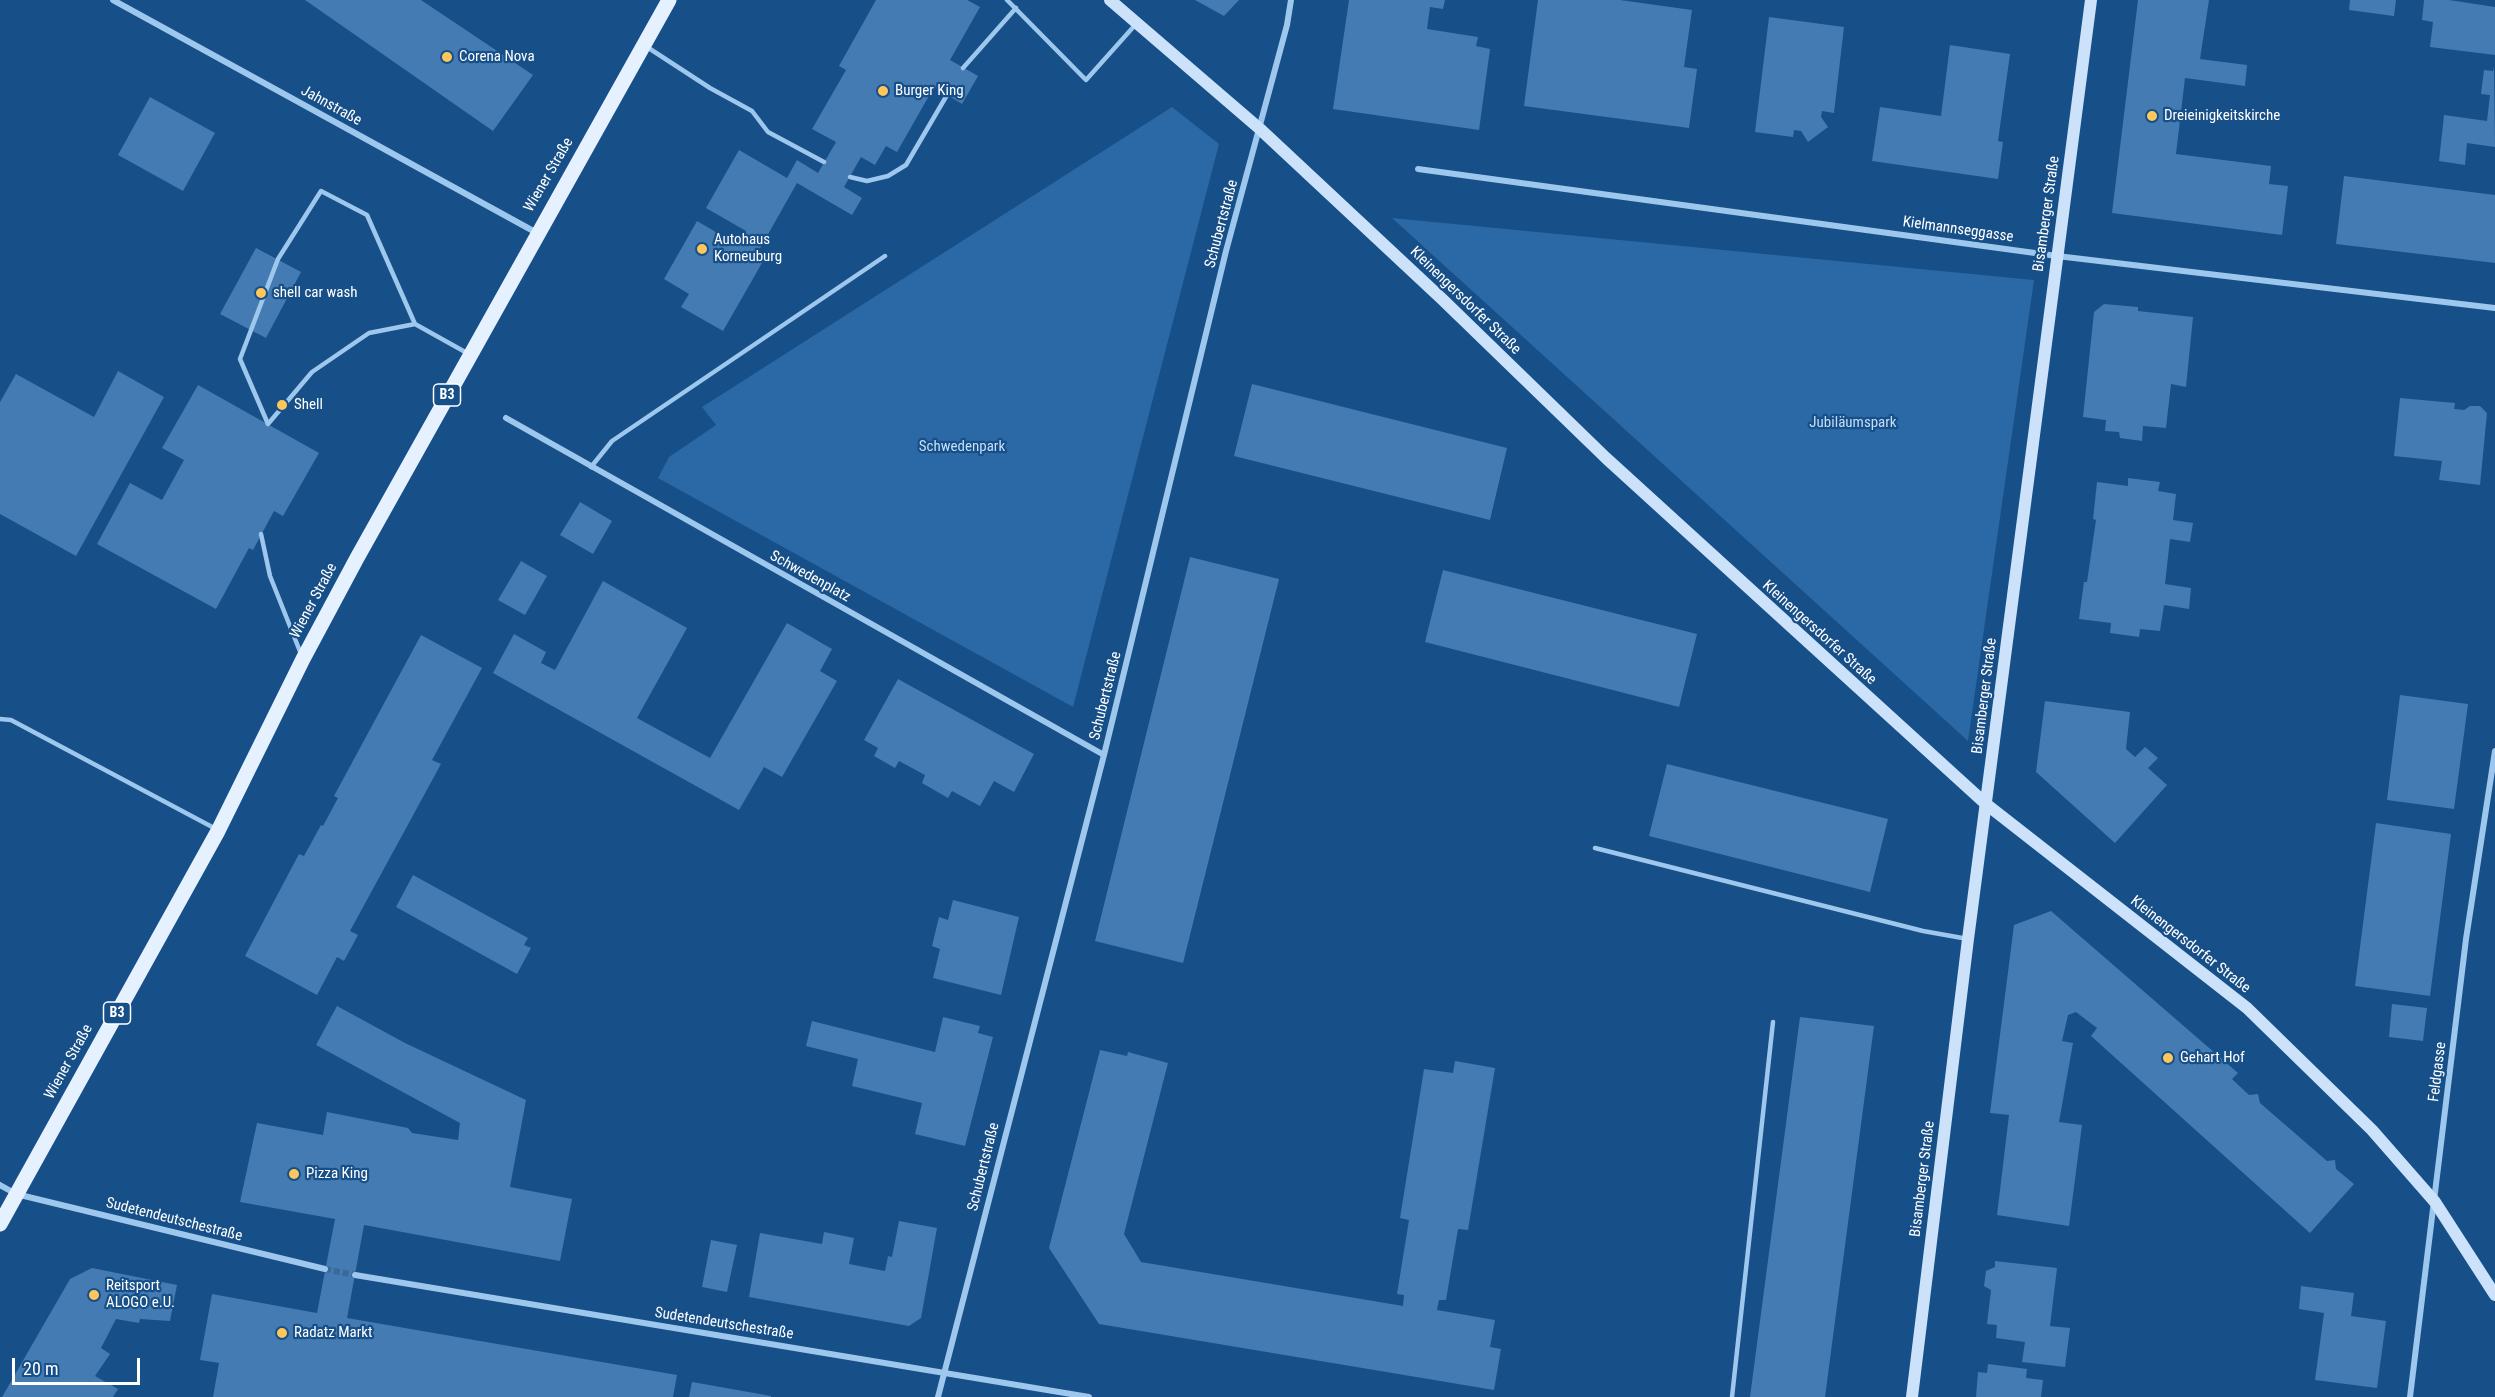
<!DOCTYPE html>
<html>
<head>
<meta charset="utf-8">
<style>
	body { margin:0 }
	#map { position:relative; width:2495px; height:1397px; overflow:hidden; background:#174f88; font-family:"Roboto Condensed",sans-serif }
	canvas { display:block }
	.scale { position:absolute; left:12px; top:1358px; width:128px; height:27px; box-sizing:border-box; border:3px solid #fff; border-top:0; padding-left:8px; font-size:18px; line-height:21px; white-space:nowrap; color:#fff; -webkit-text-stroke:4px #174f88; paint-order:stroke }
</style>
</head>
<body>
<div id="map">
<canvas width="2495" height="1397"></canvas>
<div class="scale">20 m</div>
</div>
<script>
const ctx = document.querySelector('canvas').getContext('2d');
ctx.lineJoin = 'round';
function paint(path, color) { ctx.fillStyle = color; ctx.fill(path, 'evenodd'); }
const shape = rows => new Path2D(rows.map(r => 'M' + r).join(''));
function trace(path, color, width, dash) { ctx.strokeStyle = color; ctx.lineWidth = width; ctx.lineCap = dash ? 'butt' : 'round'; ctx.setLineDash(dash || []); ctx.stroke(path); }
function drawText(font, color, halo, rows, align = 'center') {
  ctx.font = font + ' "Roboto Condensed",sans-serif'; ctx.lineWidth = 4.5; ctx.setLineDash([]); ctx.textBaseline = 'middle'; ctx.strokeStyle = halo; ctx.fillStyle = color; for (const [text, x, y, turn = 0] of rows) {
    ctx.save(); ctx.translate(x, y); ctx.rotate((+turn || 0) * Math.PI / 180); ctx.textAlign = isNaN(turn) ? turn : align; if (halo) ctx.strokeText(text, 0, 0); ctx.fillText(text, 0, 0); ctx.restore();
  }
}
paint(shape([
	[1172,107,1219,144,1073,707,658,478,669,457,716,425,702,407],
	[1392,218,2034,280,1968,741]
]), '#2a69a6');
paint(shape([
	[305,0,421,0,533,75,493,131],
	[876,0,967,0,980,7,950,60,978,76,962,104,934,87,897,152,886,146,875,165,861,157,844,187,862,198,852,215,797,183,758,252,766,256,723,331,681,307,689,294,664,279,697,221,738,245,746,231,706,208,739,150,787,178,797,160,818,173,836,142,812,129,846,70,839,66],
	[1195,0,1239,0,1224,16],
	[1349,0,1445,0,1443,9,1430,7,1427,29,1478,37,1476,46,1490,49,1479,130,1333,109],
	[1538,0,1620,0,1692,10,1684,67,1697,69,1689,128,1524,106],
	[2138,0,2209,0,2200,59,2247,65,2245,86,2185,78,2176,154,2271,166,2269,184,2288,186,2282,235,2112,213],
	[2350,0,2396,0,2394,16,2349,10],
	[2424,0,2449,0,2495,7,2495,55,2430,47,2433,22,2422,20],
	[1769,17,1844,27,1834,113,1822,111,1821,117,1828,127,1808,142,1801,131,1794,130,1793,137,1755,132],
	[1950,45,2010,54,1998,141,2003,142,1998,179,1872,161,1880,107,1941,116],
	[2494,67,2495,147,2467,143,2465,165,2439,161,2444,115,2487,121,2490,95,2481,94,2484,70,2493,71],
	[150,97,215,133,183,191,118,155],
	[2344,176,2495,195,2495,263,2336,244],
	[256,248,301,272,266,338,220,314],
	[2104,304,2138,307,2138,311,2193,317,2186,387,2171,384,2166,428,2143,426,2142,441,2120,438,2119,432,2105,431,2106,420,2083,417,2094,312],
	[118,371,164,397,76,556,0,514,0,402,16,374,94,417],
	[1252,384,1507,448,1490,520,1234,456],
	[198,385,319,453,283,516,274,511,253,550,249,548,216,609,97,544,130,483,162,500,184,460,162,448],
	[2400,398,2455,403,2454,409,2464,410,2470,406,2480,406,2487,413,2480,485,2439,480,2442,461,2394,456],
	[2128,478,2160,482,2158,491,2176,494,2173,520,2193,523,2190,542,2170,539,2165,584,2191,588,2189,609,2164,605,2160,631,2140,629,2139,637,2110,633,2111,623,2079,619,2084,582,2087,582,2096,520,2093,519,2097,482,2128,486],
	[580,502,612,521,593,554,560,535],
	[1190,557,1279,579,1183,963,1095,941],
	[521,561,547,576,525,615,498,600],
	[1443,570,1697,634,1679,707,1425,642],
	[603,581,687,628,637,718,710,758,787,623,832,649,820,671,837,681,782,777,764,767,739,810,493,673,514,634,546,652,541,663,555,670],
	[421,635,482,668,432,760,441,764,350,931,358,935,344,961,337,957,317,995,245,956,299,854,304,856,321,825,323,826,338,798,334,796],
	[898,679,1034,754,1014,792,994,781,980,806,952,791,948,798,922,783,925,775,899,761,895,768,874,756,878,748,864,740],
	[2400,695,2468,704,2454,809,2387,800],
	[2045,701,2130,712,2126,749,2135,757,2145,747,2158,758,2148,768,2167,785,2115,843,2036,772],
	[1667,764,1888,819,1870,892,1649,836],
	[2376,823,2451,834,2430,996,2355,986],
	[413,875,528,938,524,945,531,948,517,974,396,907],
	[953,900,1019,917,1001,995,933,978,940,949,932,946,939,917,948,920],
	[2051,911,2238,1073,2232,1079,2249,1095,2258,1094,2260,1103,2327,1161,2335,1160,2336,1169,2354,1184,2310,1233,2091,1036,2097,1028,2076,1012,2068,1015,2062,1041,2073,1043,2059,1122,2082,1125,2069,1226,1997,1215,2009,1115,1990,1113,2014,925],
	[2392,1004,2427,1008,2423,1041,2389,1037],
	[337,1006,405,1043,526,1100,510,1187,572,1199,560,1261,364,1225,347,1318,677,1375,673,1397,213,1397,219,1363,200,1360,212,1294,317,1313,335,1219,240,1202,257,1123,323,1135,327,1112,408,1128,412,1133,458,1140,460,1123,316,1045],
	[943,1017,980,1026,978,1033,993,1037,965,1146,915,1134,922,1103,852,1086,858,1059,806,1046,812,1021,935,1052],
	[1800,1017,1874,1026,1825,1397,1750,1397],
	[1100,1050,1127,1056,1128,1052,1168,1063,1124,1234,1141,1262,1403,1306,1404,1295,1397,1294,1409,1220,1400,1218,1424,1069,1453,1073,1455,1061,1495,1068,1468,1230,1458,1229,1446,1300,1439,1300,1437,1310,1495,1320,1490,1347,1501,1349,1494,1390,1099,1324,1049,1248],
	[899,1221,937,1228,921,1318,909,1326,749,1297,760,1233,822,1244,824,1232,854,1238,849,1264,885,1271,888,1256,892,1257],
	[711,1240,737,1245,727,1292,702,1287],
	[1995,1261,2057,1268,2050,1326,2070,1328,2065,1367,2022,1362,2025,1342,1996,1338,1997,1325,1987,1324,1991,1290,1984,1286,1986,1271,1995,1267],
	[92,1268,177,1285,170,1321,140,1319,139,1323,116,1319,101,1348,110,1354,95,1376,118,1389,113,1397,2,1397,70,1279],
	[2301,1286,2354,1293,2351,1316,2386,1321,2377,1388,2315,1380,2324,1313,2299,1309],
	[1988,1364,2027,1369,2026,1378,2043,1380,2041,1397,1976,1397,1978,1372,1987,1373],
	[692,1382,771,1396,771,1397,689,1397]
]), '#447bb3');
trace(shape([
	[325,1269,355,1275]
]), '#3a699a', 6, [6, 3]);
trace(shape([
	[1007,0,1086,80,1136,24],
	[647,47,710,88,752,111,768,132,824,162],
	[963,68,1016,8],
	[850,177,867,181,888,176,906,165,947,95],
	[415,324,367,215,321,191,278,259,240,359,268,424,312,372,369,333,415,324,467,353],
	[591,467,612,441,885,256],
	[261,534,270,576,301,654],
	[0,719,11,720,216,829],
	[1595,848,1923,931,1968,939],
	[1732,1397,1773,1022]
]), '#9ec7ee', 4.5);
trace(shape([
	[113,0,537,233],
	[1418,169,2057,256,2495,308],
	[506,418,1104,755],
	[0,1185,16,1194,325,1269],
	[355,1275,1089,1397],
	[938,1397,1104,755,1226,251,1287,25,1291,0],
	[2410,1397,2466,939,2495,751]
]), '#9ec7ee', 6);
trace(shape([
	[1110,0,1260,129,1442,299,1606,458,1986,804,2247,1008,2372,1130,2435,1202,2495,1295],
	[1912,1397,1968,939,2091,0]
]), '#cbe2fa', 12);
trace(shape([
	[0,1224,218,831,303,659,357,558,669,0]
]), '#e5f1ff', 15);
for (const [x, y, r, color] of [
	[447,57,6,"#ffc65b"],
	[883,91,6,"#ffc65b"],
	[2152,116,6,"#ffc65b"],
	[702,249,6,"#ffc65b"],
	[261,293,6,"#ffc65b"],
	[282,405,6,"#ffc65b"],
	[2168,1058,6,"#ffc65b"],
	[294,1174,6,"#ffc65b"],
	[94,1295,6,"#ffc65b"],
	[282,1333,6,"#ffc65b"]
]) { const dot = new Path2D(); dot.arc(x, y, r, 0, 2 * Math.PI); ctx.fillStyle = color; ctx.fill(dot); trace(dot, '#174f88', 2); }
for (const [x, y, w] of [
	[447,395,27],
	[117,1013,27]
]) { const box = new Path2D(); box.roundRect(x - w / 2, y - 11, w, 22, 4.5); ctx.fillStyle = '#174f88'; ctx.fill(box); trace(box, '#fff', 1.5); }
drawText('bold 14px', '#fff', null, [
	["B3",447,395],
	["B3",117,1013]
]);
drawText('15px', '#fff', '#174f88', [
	["Corena Nova",459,57],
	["Burger King",895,91],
	["Dreieinigkeitskirche",2164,116],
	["Autohaus",714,240],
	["Korneuburg",714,257],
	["shell car wash",273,293],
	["Shell",294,405],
	["Gehart Hof",2180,1058],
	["Pizza King",306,1174],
	["Reitsport",106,1286],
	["ALOGO e.U.",106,1303],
	["Radatz Markt",294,1333]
], 'left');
drawText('15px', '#fff', '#174f88', [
	["Jahnstraße",331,106,29],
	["Wiener Straße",549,175,-60],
	["Bisamberger Straße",2047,214,-82],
	["Schubertstraße",1222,224,-75],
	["Kielmannseggasse",1958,230,8],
	["Kleinengersdorfer Straße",1465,301,44],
	["Schwedenplatz",810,577,29],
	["Wiener Straße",314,601,-62],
	["Kleinengersdorfer Straße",1819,633,42],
	["Schubertstraße",1106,696,-76],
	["Bisamberger Straße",1985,696,-83],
	["Kleinengersdorfer Straße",2190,945,38],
	["Wiener Straße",69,1062,-61],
	["Feldgasse",2438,1072,-83],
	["Schubertstraße",984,1167,-76],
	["Bisamberger Straße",1923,1179,-83],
	["Sudetendeutschestraße",174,1220,14],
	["Sudetendeutschestraße",724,1324,9]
]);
drawText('15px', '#c4dffa', '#174f88', [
	["Jubiläumspark",1853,423],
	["Schwedenpark",962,447]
]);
</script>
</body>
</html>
